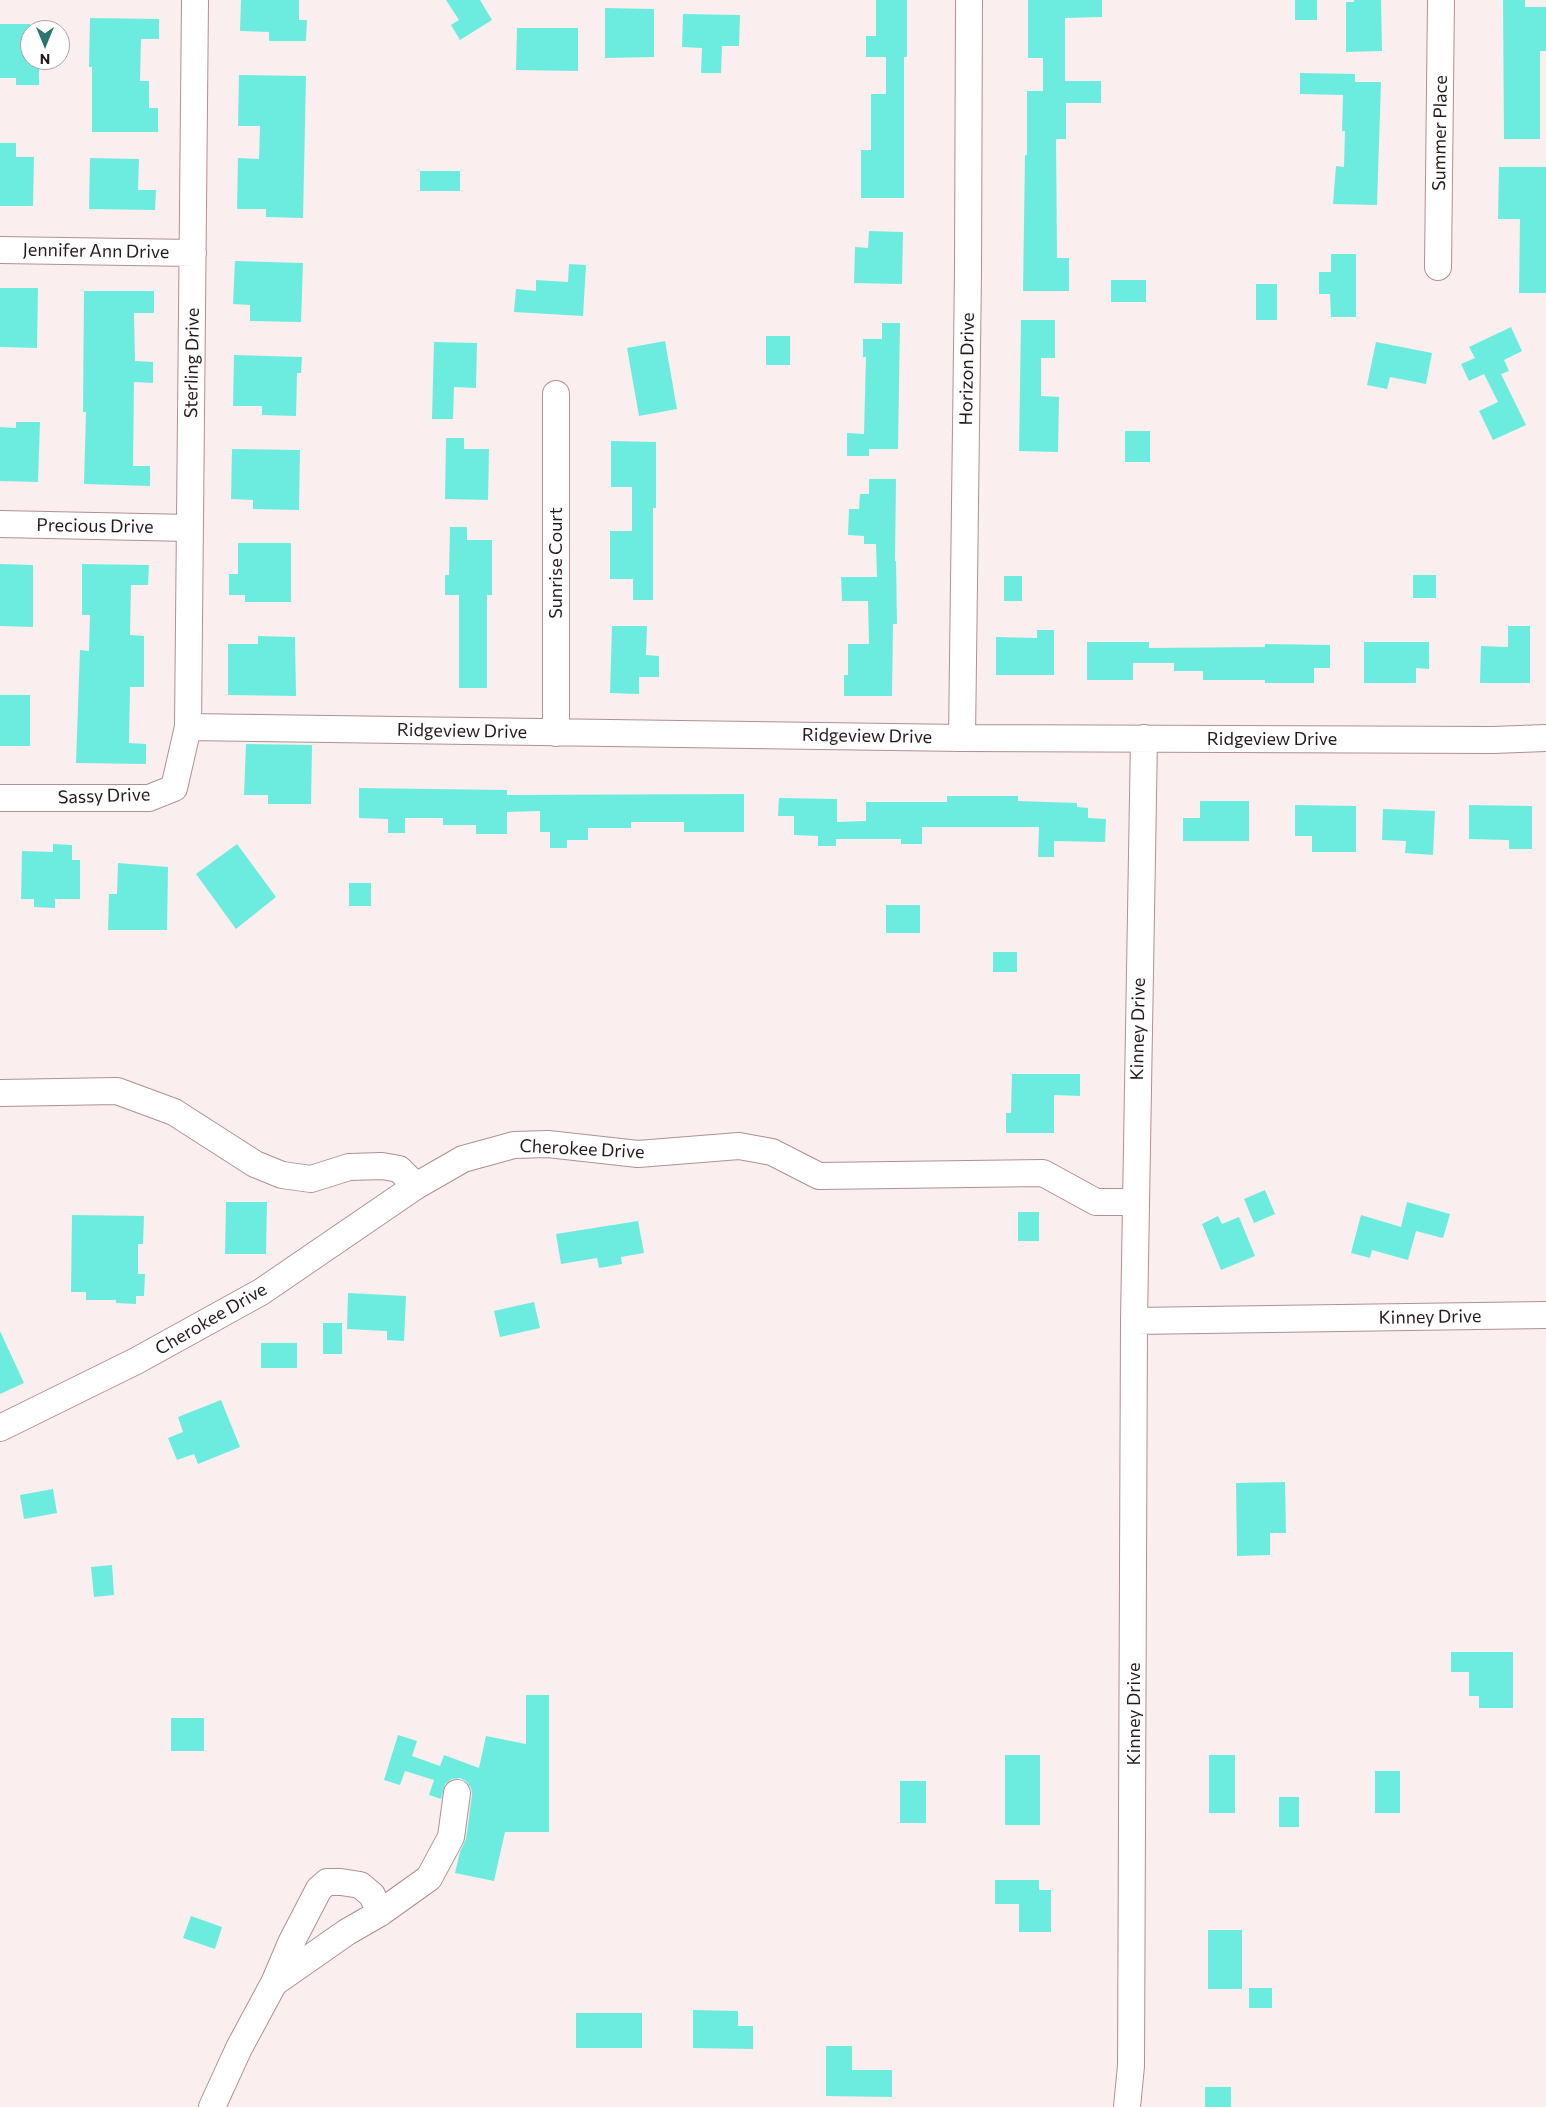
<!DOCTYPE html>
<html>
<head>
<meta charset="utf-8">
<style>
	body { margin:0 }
	#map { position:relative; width:1546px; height:2107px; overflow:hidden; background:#fbeeee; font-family:Commissioner,sans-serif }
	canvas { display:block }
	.north { position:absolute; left:20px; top:20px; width:50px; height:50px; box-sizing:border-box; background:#fff; border:1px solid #a8a4a4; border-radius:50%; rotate:180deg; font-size:14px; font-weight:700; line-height:20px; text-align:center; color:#261b1b }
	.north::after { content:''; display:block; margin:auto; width:18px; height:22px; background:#2c746d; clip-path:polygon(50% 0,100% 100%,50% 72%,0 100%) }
</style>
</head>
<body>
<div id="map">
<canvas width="1546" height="2107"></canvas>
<div class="north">N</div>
</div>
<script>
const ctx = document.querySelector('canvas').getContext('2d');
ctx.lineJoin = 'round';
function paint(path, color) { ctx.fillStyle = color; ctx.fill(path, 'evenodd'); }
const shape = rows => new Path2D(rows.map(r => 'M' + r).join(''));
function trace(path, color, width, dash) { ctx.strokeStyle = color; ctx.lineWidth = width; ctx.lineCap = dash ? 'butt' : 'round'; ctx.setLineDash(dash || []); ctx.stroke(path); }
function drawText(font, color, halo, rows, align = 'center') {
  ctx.font = font + ' Commissioner,sans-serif'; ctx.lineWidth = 4; ctx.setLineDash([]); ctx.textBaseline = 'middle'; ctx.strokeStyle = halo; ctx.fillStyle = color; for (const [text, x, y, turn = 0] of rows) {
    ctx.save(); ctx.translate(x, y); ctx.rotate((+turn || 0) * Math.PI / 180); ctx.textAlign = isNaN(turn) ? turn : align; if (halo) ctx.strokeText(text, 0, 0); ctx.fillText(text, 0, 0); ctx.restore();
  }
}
paint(shape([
	[241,0,299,0,299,20,307,20,306,41,269,41,269,32,240,31],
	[446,0,480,0,492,20,460,40,451,25,459,20],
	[876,0,907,0,907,57,904,57,904,198,861,198,861,150,871,150,871,94,886,94,886,57,866,57,866,36,876,36],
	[1028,0,1102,0,1102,17,1065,18,1065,81,1101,81,1101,103,1066,103,1066,139,1056,139,1057,258,1069,258,1069,291,1023,291,1025,155,1027,155,1027,91,1043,91,1043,58,1028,58],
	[1295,0,1317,0,1317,20,1295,20],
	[1354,0,1381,0,1382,51,1346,52,1346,2,1354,2],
	[1503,0,1525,0,1525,7,1546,7,1546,51,1540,51,1540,139,1504,139],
	[605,8,654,9,654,57,605,58],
	[683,14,740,15,739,46,722,46,721,73,701,73,702,48,682,47],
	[90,18,159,19,159,39,141,39,140,81,149,81,149,108,158,108,158,132,92,132,92,67,89,67],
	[0,24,30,24,30,60,39,60,39,85,16,85,16,78,0,78],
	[517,28,578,28,578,71,516,70],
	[1300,73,1355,74,1355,82,1381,82,1377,205,1333,204,1336,166,1344,167,1345,131,1342,131,1343,95,1300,94],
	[239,75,306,76,303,218,266,217,266,209,237,209,238,158,259,159,260,126,238,126],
	[0,143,16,143,16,157,34,157,33,206,0,206],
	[90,158,139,159,138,190,156,190,155,210,89,209],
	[1499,167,1546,167,1546,293,1519,293,1520,219,1498,219],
	[420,171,460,171,460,191,420,191],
	[869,231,903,232,902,284,854,283,855,247,868,248],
	[1331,254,1356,254,1356,317,1331,317,1330,294,1319,294,1319,272,1331,272],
	[235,261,303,263,301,322,250,321,250,305,233,304],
	[569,264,586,265,583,316,514,312,516,289,536,291,536,280,568,282],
	[1111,280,1146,280,1146,302,1111,302],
	[1256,284,1277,284,1277,320,1256,320],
	[0,288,38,288,37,348,0,347],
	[84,291,154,291,154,313,134,313,135,361,153,362,153,383,134,382,133,466,150,466,150,486,84,484,86,412,83,412],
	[1021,320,1055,320,1055,358,1041,358,1041,396,1059,397,1058,452,1019,451],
	[882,323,900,323,898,449,869,449,869,456,847,456,847,433,864,434,866,357,863,357,863,339,882,339],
	[1511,327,1522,351,1504,360,1509,371,1501,374,1526,425,1493,440,1479,411,1498,402,1484,374,1469,381,1461,364,1475,358,1469,347],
	[766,336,790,336,790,365,766,365],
	[665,341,677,409,639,416,627,348],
	[434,342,477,343,476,388,454,387,453,419,432,419],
	[1376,342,1432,353,1426,384,1390,377,1387,389,1367,385],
	[234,355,302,357,301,373,297,373,296,416,262,415,262,406,233,406],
	[16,422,40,422,38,482,0,481,0,427,16,428],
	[1125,431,1150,431,1150,462,1125,462],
	[446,438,464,438,464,449,489,449,488,500,445,499],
	[611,441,656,442,656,508,653,508,653,600,633,600,633,579,610,579,610,531,632,531,632,487,611,487],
	[232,449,300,450,299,510,253,509,253,500,231,499],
	[869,479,896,479,895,561,896,561,897,624,893,624,892,696,844,696,844,675,848,675,848,644,869,644,868,601,842,601,841,577,877,577,876,544,864,544,864,536,848,535,849,509,859,509,860,494,869,494],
	[450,527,467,527,467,540,492,540,492,595,487,595,487,688,459,688,459,595,445,595,445,575,449,575],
	[238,543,291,543,291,602,245,602,245,595,229,595,229,574,238,574],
	[0,564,33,565,33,627,0,626],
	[82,564,149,565,148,585,131,585,130,635,144,636,144,687,130,687,129,743,146,744,146,764,76,763,80,650,89,651,90,615,82,615],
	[1413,575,1436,575,1436,598,1413,598],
	[1004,576,1022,576,1022,601,1004,601],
	[612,626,647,626,646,655,659,656,659,677,639,677,639,694,610,693],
	[1508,626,1530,626,1530,683,1480,683,1481,646,1508,647],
	[1037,630,1054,630,1054,675,996,675,996,637,1037,638],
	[258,636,295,637,296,696,228,695,228,644,258,644],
	[1087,642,1149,642,1149,648,1265,647,1265,644,1330,645,1330,668,1314,668,1314,683,1265,683,1265,680,1203,680,1203,671,1174,671,1174,663,1133,663,1133,680,1087,680],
	[1364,642,1429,642,1429,669,1416,668,1416,683,1364,683],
	[0,695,30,695,30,746,0,746],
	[246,744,312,745,311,804,268,804,268,795,244,795],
	[359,788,507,790,507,795,744,794,744,832,684,832,684,822,631,822,631,828,588,828,588,840,567,840,567,848,550,848,550,832,540,832,540,811,507,812,507,834,476,834,476,825,443,825,443,818,405,818,405,833,388,833,388,819,359,818],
	[947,796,1018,796,1018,801,1077,803,1077,807,1088,808,1088,818,1106,819,1105,842,1054,841,1054,857,1038,857,1039,827,922,827,922,844,901,844,901,839,836,839,836,846,818,846,818,836,794,835,794,816,778,816,779,798,837,799,837,822,866,821,866,802,947,802],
	[1200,801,1249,801,1249,841,1183,841,1183,818,1200,818],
	[1295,805,1356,806,1356,852,1312,852,1312,836,1295,836],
	[1469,805,1532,806,1532,849,1509,849,1509,840,1469,839],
	[1383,809,1435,811,1433,855,1405,853,1406,841,1382,840],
	[53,844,72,845,72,860,80,860,80,899,55,899,55,908,34,907,34,899,21,899,22,851,53,852],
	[237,844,276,897,236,929,196,874],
	[118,863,168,867,167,930,108,930,109,894,117,894],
	[349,883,371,883,371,906,349,906],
	[886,905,920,905,920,933,886,933],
	[993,952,1017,952,1017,972,993,972],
	[1012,1074,1080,1074,1080,1096,1054,1095,1054,1133,1006,1133,1006,1113,1011,1113],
	[1265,1190,1275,1214,1254,1223,1244,1199],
	[226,1202,267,1202,266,1254,225,1254],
	[1407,1202,1450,1214,1443,1238,1416,1231,1408,1260,1372,1250,1370,1258,1351,1253,1361,1215,1401,1227],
	[1018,1212,1039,1212,1039,1241,1018,1241],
	[72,1215,144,1216,143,1244,138,1244,138,1274,145,1274,144,1296,136,1296,136,1304,116,1303,116,1300,86,1300,86,1292,71,1292],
	[1218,1216,1222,1224,1239,1217,1255,1256,1221,1270,1202,1224],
	[638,1221,644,1253,621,1257,622,1264,599,1268,597,1258,561,1264,556,1234],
	[348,1293,406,1296,404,1341,387,1340,387,1331,347,1329],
	[534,1302,540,1328,500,1337,494,1311],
	[323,1323,342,1323,342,1354,323,1354],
	[0,1331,24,1383,0,1394],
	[261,1343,297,1343,297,1368,261,1368],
	[221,1400,240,1447,198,1464,194,1454,177,1460,168,1438,183,1432,178,1417],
	[1285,1482,1286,1533,1270,1533,1270,1555,1237,1556,1236,1483],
	[53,1489,57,1513,24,1519,20,1495],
	[112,1565,114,1595,94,1597,91,1567],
	[1451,1652,1513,1652,1513,1708,1479,1708,1479,1696,1469,1696,1469,1672,1451,1672],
	[526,1695,549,1695,549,1832,505,1832,494,1881,455,1873,460,1852,466,1839,472,1795,471,1788,466,1781,460,1778,452,1779,445,1784,441,1799,429,1795,434,1780,405,1771,400,1785,384,1780,398,1735,417,1741,412,1756,440,1766,444,1755,479,1768,486,1736,526,1744],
	[171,1718,204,1718,204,1751,171,1751],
	[1005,1755,1040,1755,1040,1825,1005,1825],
	[1209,1755,1235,1755,1235,1813,1209,1813],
	[1375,1771,1400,1771,1400,1813,1375,1813],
	[900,1781,926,1781,926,1823,900,1823],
	[1279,1797,1299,1797,1299,1827,1279,1827],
	[995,1880,1039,1880,1039,1890,1051,1890,1051,1932,1019,1932,1019,1904,995,1904],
	[191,1916,222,1927,215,1949,183,1938],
	[1208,1930,1242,1930,1242,1989,1208,1989],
	[1249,1988,1272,1988,1272,2008,1249,2008],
	[693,2010,738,2011,738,2026,753,2026,753,2049,693,2048],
	[576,2013,642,2013,642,2048,576,2048],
	[826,2046,852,2046,852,2070,892,2070,892,2097,826,2096],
	[1205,2087,1231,2087,1231,2107,1205,2107]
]), '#6cecdf');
const minor = shape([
	[0,250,193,253],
	[1438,267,1441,0],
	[556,394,556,733],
	[0,524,190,528],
	[188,727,962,738,1493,740,1546,738],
	[962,738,968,271,969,0],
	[0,798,149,798,174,788,188,727,195,0],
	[0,1093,117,1091,174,1112,255,1164,282,1175,311,1179,349,1167,382,1166,399,1169,416,1186],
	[1134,1321,1546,1315],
	[0,1428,136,1361,261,1292,416,1186,463,1159,514,1145,548,1144,638,1154,739,1146,772,1152,819,1176,1043,1173,1096,1202,1136,1202],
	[274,1983,291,1943,319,1889,327,1882,341,1882,360,1885,372,1895,380,1913],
	[212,2107,239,2048,274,1983,347,1932,380,1913,429,1878,451,1837,457,1793],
	[1127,2107,1131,2066,1134,1321,1144,738]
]);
trace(minor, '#af9191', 28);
trace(minor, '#fff', 26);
drawText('18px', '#261b1b', '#fff', [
	["Summer Place",1440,133,-89],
	["Jennifer Ann Drive",96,251,1],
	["Sterling Drive",192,363,-89],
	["Horizon Drive",967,369,-89],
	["Precious Drive",95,526,1],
	["Sunrise Court",556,563,-90],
	["Ridgeview Drive",462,731,1],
	["Ridgeview Drive",867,736,1],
	["Ridgeview Drive",1272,739],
	["Sassy Drive",104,796,-2],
	["Kinney Drive",1138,1029,-89],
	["Cherokee Drive",582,1149,3],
	["Kinney Drive",1430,1317,-1],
	["Cherokee Drive",211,1319,-30],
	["Kinney Drive",1134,1714,-90]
]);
</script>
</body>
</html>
